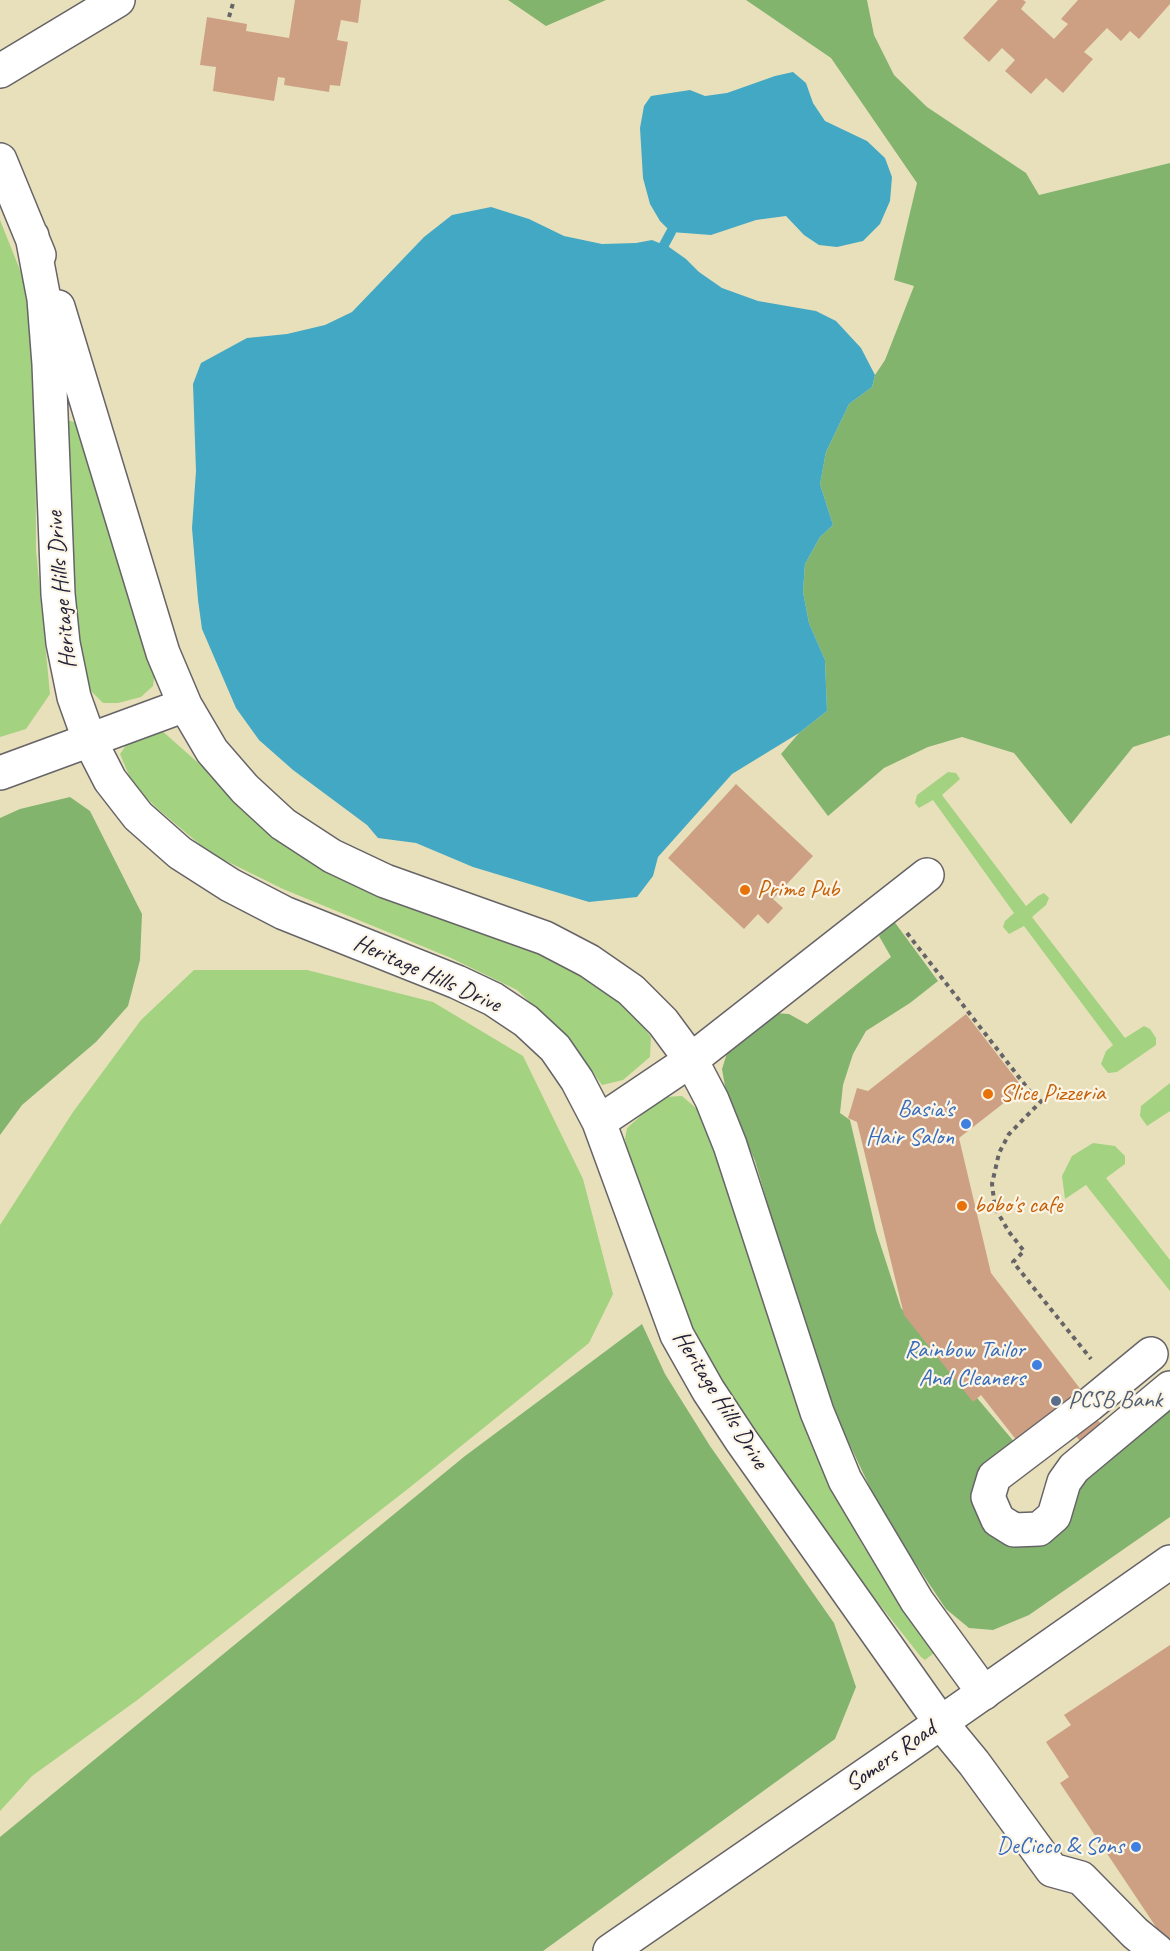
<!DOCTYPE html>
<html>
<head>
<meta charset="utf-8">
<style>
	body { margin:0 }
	canvas { display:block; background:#e8e0bb }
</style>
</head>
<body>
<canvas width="1170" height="1951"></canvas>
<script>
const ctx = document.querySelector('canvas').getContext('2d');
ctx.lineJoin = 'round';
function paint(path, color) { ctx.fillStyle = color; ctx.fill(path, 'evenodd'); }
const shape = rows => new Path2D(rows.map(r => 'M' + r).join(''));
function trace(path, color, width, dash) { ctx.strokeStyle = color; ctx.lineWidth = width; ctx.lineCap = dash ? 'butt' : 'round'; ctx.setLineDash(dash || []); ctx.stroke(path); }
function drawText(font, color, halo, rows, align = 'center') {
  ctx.font = font + ' Caveat,sans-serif'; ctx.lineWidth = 4.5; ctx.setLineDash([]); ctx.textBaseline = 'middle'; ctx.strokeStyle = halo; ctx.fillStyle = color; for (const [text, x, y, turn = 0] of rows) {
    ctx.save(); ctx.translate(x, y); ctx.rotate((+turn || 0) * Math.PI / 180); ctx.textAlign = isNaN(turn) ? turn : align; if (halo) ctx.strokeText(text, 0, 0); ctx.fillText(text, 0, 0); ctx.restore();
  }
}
paint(shape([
	[0,220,22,275,35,356,36,550,50,694,26,729,0,737],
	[68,420,79,424,129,602,155,673,153,686,141,697,118,703,103,703,90,690,77,649,64,435],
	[160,729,291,845,564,964,622,999,651,1037,650,1057,623,1080,602,1085,568,1039,517,990,451,958,283,889,210,853,159,810,133,785,120,754,131,738],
	[948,772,956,773,960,779,942,795,1026,906,1038,896,1044,893,1049,898,1046,905,1032,917,1125,1038,1144,1026,1150,1029,1156,1038,1156,1045,1117,1072,1108,1073,1101,1064,1106,1051,1113,1045,1024,926,1009,934,1003,927,1005,921,1014,913,933,800,919,808,915,803,917,795],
	[194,970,307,970,433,1002,523,1056,583,1179,613,1294,589,1343,409,1488,136,1701,32,1776,0,1811,0,1225,73,1112,141,1020],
	[1170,1083,1170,1111,1147,1126,1140,1116,1141,1106],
	[682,1096,697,1109,727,1180,778,1348,804,1425,831,1486,863,1546,931,1648,934,1653,925,1660,921,1657,857,1576,801,1497,722,1382,694,1332,674,1285,629,1158,625,1139,627,1128,653,1105,666,1097],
	[1093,1143,1115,1146,1125,1156,1125,1164,1106,1178,1170,1260,1170,1291,1086,1185,1065,1199,1062,1176,1072,1156]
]), '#a3d280');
paint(shape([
	[508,0,606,0,546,26],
	[746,0,867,0,874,35,894,75,927,107,1026,173,1039,195,1170,163,1170,735,1133,747,1071,824,1014,753,962,737,928,747,884,768,828,816,781,754,799,733,827,711,825,660,809,623,803,592,805,564,820,537,833,525,820,484,826,452,849,404,872,387,875,375,885,360,914,286,894,280,917,183,831,58],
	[70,797,90,811,142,914,140,960,128,1006,96,1042,22,1105,0,1135,0,818,20,809],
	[893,920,938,981,910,1003,866,1031,853,1054,843,1085,840,1113,850,1120,876,1231,901,1308,1016,1444,991,1465,1016,1544,1078,1477,1170,1409,1170,1517,1029,1615,993,1630,969,1628,946,1609,883,1515,839,1422,784,1259,755,1161,727,1098,722,1069,729,1047,774,1013,789,1014,807,1024,891,957,879,936],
	[642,1324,665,1374,710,1446,834,1623,856,1687,835,1739,543,1951,0,1951,0,1837,465,1456]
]), '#82b46e');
paint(shape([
	[793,72,806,83,813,103,825,121,867,141,885,158,892,177,890,201,880,224,863,241,837,247,819,245,804,235,786,216,756,220,711,235,671,232,660,221,650,204,643,178,640,128,644,106,651,96,690,90,705,96,727,93,775,76],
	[491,207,529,219,564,236,602,244,636,243,652,240,669,247,686,259,699,272,722,288,758,301,816,311,836,321,861,348,875,375,872,387,849,404,826,452,820,484,833,525,820,537,805,564,803,592,809,623,825,660,827,711,799,733,732,774,658,857,653,876,637,897,589,902,473,867,416,843,378,838,367,825,293,770,259,740,236,708,202,629,198,600,192,528,196,471,193,384,201,363,247,338,287,334,325,325,352,312,424,237,452,215]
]), '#43a8c3');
trace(shape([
	[664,245,671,232]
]), '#43a8c3', 10);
paint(shape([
	[295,0,361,0,358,23,341,20,337,40,348,42,340,86,330,85,329,92,284,85,285,78,278,77,274,101,213,91,216,67,200,65,207,17,247,24,246,31,289,38],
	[998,0,1023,0,1026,2,1021,9,1054,39,1068,24,1061,19,1078,0,1170,0,1170,4,1139,39,1130,31,1121,41,1107,28,1084,52,1093,59,1063,93,1046,78,1031,94,1005,71,1015,60,1002,48,989,62,963,38],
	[736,784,813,856,773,899,783,908,768,924,758,914,744,929,668,858],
	[966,1014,1023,1088,959,1138,991,1273,1085,1395,1081,1399,1104,1428,1083,1445,1060,1415,1021,1446,981,1395,973,1402,904,1315,857,1122,848,1118,857,1088,868,1091],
	[1170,1645,1170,1944,1164,1934,1162,1936,1060,1783,1069,1777,1046,1742,1071,1725,1064,1715]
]), '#cda084');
const minor = shape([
	[0,71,118,0],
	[0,160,39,255],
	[32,236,44,299,49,364,58,594,63,643,74,697,89,739,110,780,138,816,180,853,230,885,284,913,457,982,493,999,526,1021,555,1048,577,1080,599,1122,677,1335,708,1390,741,1440,941,1723,974,1763,1052,1870,1081,1878,1135,1933,1157,1951],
	[58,307,163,653,185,705,212,751,245,789,283,824,332,856,385,881,545,938,589,961,631,990,663,1022,691,1060,712,1100,730,1145,817,1412,845,1480,917,1601,984,1693],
	[0,773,185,705],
	[599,1122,691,1060,927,875],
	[1151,1354,1089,1405,994,1477,988,1497,998,1520,1014,1530,1039,1529,1054,1516,1064,1482,1074,1468,1170,1388]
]);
const major = shape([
	[610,1951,896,1754,1170,1562]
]);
trace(minor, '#676468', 36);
trace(major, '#676468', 36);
trace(shape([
	[229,17,234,0],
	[907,933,1039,1103],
	[1055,1087,1009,1134,999,1153,992,1184,995,1208,1009,1232,1024,1251,1013,1262,1091,1359]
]), '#676468', 4, [4.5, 4.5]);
trace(minor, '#fff', 33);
trace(major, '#fff', 33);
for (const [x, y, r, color] of [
	[745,890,6,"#e8710a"],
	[988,1094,6,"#e8710a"],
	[966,1124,6,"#3f7fe0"],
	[962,1206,6,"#e8710a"],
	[1037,1365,6,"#3f7fe0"],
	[1056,1401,6,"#5c6f8a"],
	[1136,1847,6,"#3f7fe0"]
]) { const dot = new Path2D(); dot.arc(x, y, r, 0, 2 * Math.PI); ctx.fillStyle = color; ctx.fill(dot); trace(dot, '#fcf5e5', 2); }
drawText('24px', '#22223b', '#fcf5e5', [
	["Heritage Hills Drive",62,590,-95],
	["Heritage Hills Drive",427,974,24],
	["Heritage Hills Drive",720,1400,58],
	["Somers Road",891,1757,-35]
]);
drawText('24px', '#c56008', '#fcf5e5', [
	["Prime Pub",757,890],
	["Slice Pizzeria",1000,1094],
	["bobo's cafe",974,1206]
], 'left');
drawText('24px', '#366cbe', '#fcf5e5', [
	["Basia's",954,1110],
	["Hair Salon",954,1138],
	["Rainbow Tailor",1025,1351],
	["And Cleaners",1025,1379],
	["DeCicco & Sons",1124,1847]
], 'right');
drawText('24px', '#4e5e75', '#fcf5e5', [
	["PCSB Bank",1068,1401]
], 'left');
</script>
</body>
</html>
